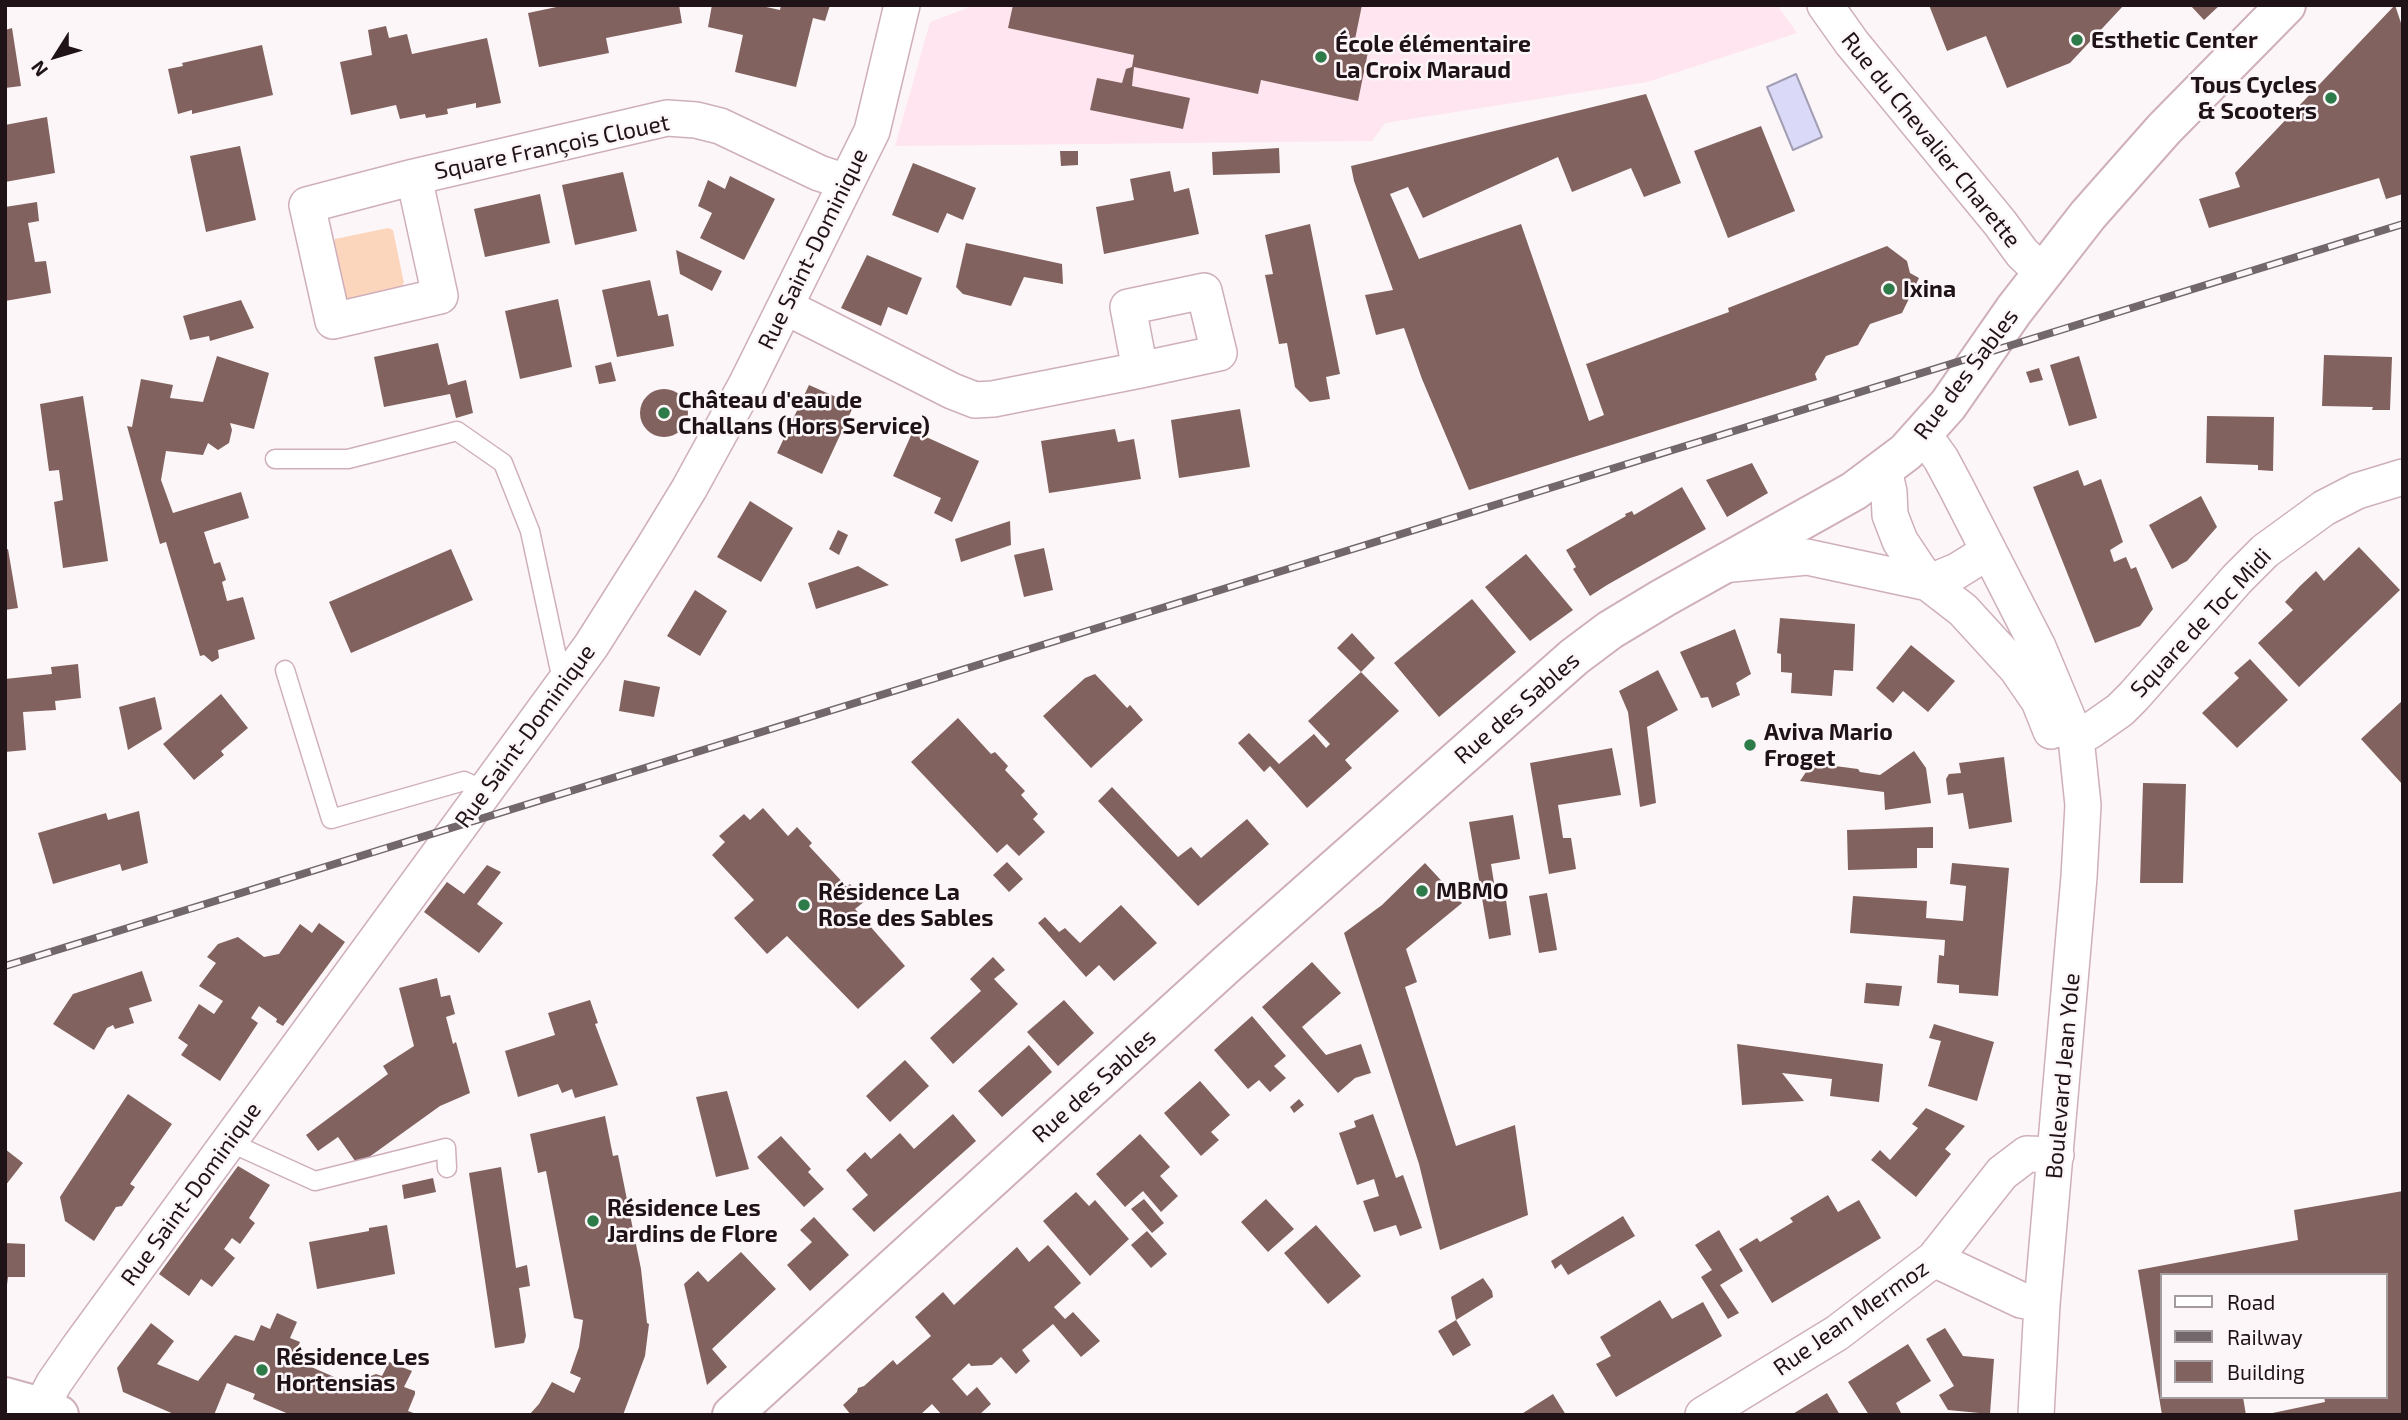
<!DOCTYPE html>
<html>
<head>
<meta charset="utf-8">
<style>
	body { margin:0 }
	#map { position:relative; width:2408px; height:1420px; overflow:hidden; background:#fcf6f8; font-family:"Exo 2",sans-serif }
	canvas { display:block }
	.frame { position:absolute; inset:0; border:7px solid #1f1318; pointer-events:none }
	.legend { position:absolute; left:2160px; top:1273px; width:228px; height:126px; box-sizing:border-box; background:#fcf6f8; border:2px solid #a49b9e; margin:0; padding:9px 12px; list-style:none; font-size:21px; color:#1f1318 }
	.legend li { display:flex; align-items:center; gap:14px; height:35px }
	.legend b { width:35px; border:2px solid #a49b9e }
	.north { position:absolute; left:21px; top:21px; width:70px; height:70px; -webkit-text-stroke:5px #fcf6f8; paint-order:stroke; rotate:233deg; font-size:19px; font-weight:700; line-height:28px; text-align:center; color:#1f1318 }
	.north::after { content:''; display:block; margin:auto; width:24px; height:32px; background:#1f1318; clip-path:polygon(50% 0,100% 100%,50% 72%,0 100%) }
</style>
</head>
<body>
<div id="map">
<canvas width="2408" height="1420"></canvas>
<div class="frame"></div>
<ul class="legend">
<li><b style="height:9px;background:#fff"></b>Road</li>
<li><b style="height:9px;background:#72686c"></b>Railway</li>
<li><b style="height:19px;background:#81625f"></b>Building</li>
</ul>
<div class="north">N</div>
</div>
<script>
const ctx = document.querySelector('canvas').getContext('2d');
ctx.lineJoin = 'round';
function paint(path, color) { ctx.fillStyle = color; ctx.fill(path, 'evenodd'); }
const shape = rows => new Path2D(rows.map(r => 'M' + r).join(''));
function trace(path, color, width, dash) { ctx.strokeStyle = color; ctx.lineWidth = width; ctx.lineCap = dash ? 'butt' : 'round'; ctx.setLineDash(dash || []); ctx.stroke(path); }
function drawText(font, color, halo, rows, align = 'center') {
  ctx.font = font + ' "Exo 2",sans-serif'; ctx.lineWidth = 5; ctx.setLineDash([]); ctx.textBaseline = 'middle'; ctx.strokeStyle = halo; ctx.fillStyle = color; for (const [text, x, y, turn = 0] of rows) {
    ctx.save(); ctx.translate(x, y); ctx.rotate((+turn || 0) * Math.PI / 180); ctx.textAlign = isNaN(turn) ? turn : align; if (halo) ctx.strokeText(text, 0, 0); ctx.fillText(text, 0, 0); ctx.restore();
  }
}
paint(shape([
	[976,5,1777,5,1797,33,1647,82,1385,123,1372,141,895,146,930,22]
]), '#fee5ef');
paint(shape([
	[388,228,393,230,404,283,401,287,348,299,344,296,333,245,335,239]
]), '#fbd6bd');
const water = shape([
	[1796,74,1822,137,1793,150,1767,87,1796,74]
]);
paint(water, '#dad9f7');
trace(water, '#a29eb4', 2);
paint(shape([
	[566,5,679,5,682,23,606,38,609,53,539,67,528,13],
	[712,5,757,5,780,10,781,5,830,5,825,21,813,18,796,87,735,72,743,35,708,27],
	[1013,5,1362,5,1353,49,1368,52,1358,101,1261,80,1258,94,1134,67,1132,86,1190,98,1183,129,1090,110,1097,78,1122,83,1126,69,1132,67,1134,55,1008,28],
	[1929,5,2124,5,2070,63,2007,88,1986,36,1947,51],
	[2190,5,2220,5,2204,20],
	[2395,5,2403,29,2403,194,2386,199,2379,178,2209,228,2199,199,2240,187,2235,173],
	[386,26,389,38,407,34,412,54,487,38,501,103,476,108,476,103,447,109,448,114,426,118,425,114,400,119,396,105,351,115,340,62,372,55,368,30],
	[12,28,21,86,5,88,5,30],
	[262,45,273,95,192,114,192,110,178,114,168,69,183,66,182,63],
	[1646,94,1681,183,1644,197,1631,168,1572,192,1558,157,1423,218,1408,187,1390,194,1419,259,1521,224,1589,421,1604,415,1586,364,1729,312,1728,308,1887,246,1907,261,1910,273,1919,278,1902,313,1870,324,1858,345,1826,356,1815,374,1817,380,1469,490,1422,379,1404,328,1376,335,1365,295,1393,290,1354,181,1351,166],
	[47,117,55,173,5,182,5,125],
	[1761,126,1795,211,1728,238,1694,151],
	[240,146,256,220,206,232,190,156],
	[1279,148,1280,173,1213,175,1212,152],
	[1060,151,1078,151,1078,165,1061,166],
	[913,163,976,188,963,220,947,213,938,233,892,215],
	[1170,171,1174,192,1189,188,1199,234,1104,254,1096,207,1134,200,1130,179],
	[623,172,637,231,575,245,562,185],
	[730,176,775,199,744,260,700,238,712,213,698,206,708,180,725,189],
	[540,194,550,243,485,257,474,209],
	[37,202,39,221,28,223,35,262,46,261,51,293,5,301,5,207],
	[1310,224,1340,374,1326,377,1330,399,1310,402,1295,387,1287,343,1279,344,1265,275,1273,274,1265,235],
	[966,243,1062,264,1063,284,1024,277,1011,306,963,294,956,287],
	[676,250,722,271,712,291,680,274],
	[867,255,922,278,907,315,888,307,881,326,841,308],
	[650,280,658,316,668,314,674,346,617,357,602,290],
	[558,299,572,367,520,379,505,311],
	[241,300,254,328,210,341,209,336,190,340,183,316],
	[438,343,448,385,466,380,473,413,456,418,450,394,384,407,374,357],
	[2324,355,2392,357,2390,410,2372,410,2373,407,2322,406],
	[217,356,269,373,254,429,230,423,232,430,229,443,218,450,208,443,203,455,166,451,161,480,173,513,241,492,249,518,204,532,214,564,220,562,226,580,222,582,227,601,243,597,255,639,218,650,219,658,212,662,204,655,200,656,166,542,160,544,127,426,132,427,141,379,173,385,170,398,203,402],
	[2079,356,2097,418,2069,426,2050,365],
	[611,362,616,381,599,384,595,366],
	[2039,368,2043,380,2030,383,2026,372],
	[809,385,854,405,822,474,777,453],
	'640 413a24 24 0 1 1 48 0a24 24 0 1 1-48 0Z',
	[83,396,108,561,63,568,54,502,63,500,59,470,49,471,40,404],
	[1240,409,1250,467,1179,478,1171,420],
	[2207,416,2274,417,2273,471,2258,470,2258,465,2206,463],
	[1115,429,1118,442,1134,439,1141,479,1049,493,1041,441],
	[913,431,979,461,952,522,934,513,941,498,893,476],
	[1752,463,1768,493,1727,517,1706,480],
	[2078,470,2084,486,2101,479,2123,542,2110,550,2114,562,2126,557,2131,569,2136,567,2153,609,2140,626,2095,643,2033,487],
	[1682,487,1706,529,1607,585,1590,596,1573,569,1576,567,1566,550,1626,516,1625,514,1632,511,1634,515],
	[2201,496,2217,527,2187,561,2172,569,2149,525],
	[750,501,793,528,761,582,717,557],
	[1010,521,1011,545,961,562,955,539],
	[838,530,848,535,839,555,829,549],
	[2359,547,2400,590,2299,687,2258,643,2293,610,2285,602,2300,586,2316,571,2324,581],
	[1044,548,1053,590,1024,597,1014,555],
	[8,549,18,608,5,610,5,550],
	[451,549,473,600,351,653,329,602],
	[1526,554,1573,610,1530,641,1485,587],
	[858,566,889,585,816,609,808,583],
	[695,590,727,611,700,656,667,636],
	[1472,599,1516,652,1439,717,1394,663],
	[1780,618,1855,624,1853,671,1834,670,1832,696,1791,693,1792,673,1781,672,1781,654,1777,653],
	[1735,629,1751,674,1736,683,1740,695,1712,708,1708,697,1701,698,1680,652],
	[1352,633,1375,658,1361,672,1399,711,1345,760,1352,768,1307,808,1270,766,1264,772,1238,743,1249,733,1279,764,1314,734,1326,748,1330,744,1308,721,1361,672,1337,648],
	[1911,645,1955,681,1928,712,1903,691,1893,703,1876,688],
	[2250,659,2288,700,2237,748,2202,713,2239,678,2234,673],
	[78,664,81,698,55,701,56,710,23,712,26,750,5,752,5,679,52,674,51,667],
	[1658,670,1678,710,1647,727,1656,803,1640,807,1628,712,1619,691],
	[1095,674,1127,708,1130,705,1143,720,1091,768,1043,716,1085,678],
	[624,680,660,687,654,717,619,711],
	[221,694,248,728,221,751,224,755,194,780,163,744],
	[155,697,162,729,128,750,119,707],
	[2403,700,2403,785,2361,739],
	[958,718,991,754,995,752,1008,766,1005,770,1025,791,1021,795,1038,814,1033,819,1045,832,1019,856,1007,844,997,853,911,762],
	[1612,748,1621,795,1558,805,1563,838,1571,838,1576,869,1549,874,1530,763],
	[1914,751,1926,768,1931,803,1885,810,1884,792,1800,781,1812,763,1858,769,1860,772,1880,775],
	[2004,757,2012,822,1969,829,1963,793,1948,795,1946,779,1949,774,1961,773,1959,763],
	[2143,783,2186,784,2183,883,2140,883],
	[1112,787,1178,857,1191,847,1201,858,1247,819,1269,844,1198,906,1098,801],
	[763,808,788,836,797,827,812,843,809,846,847,887,850,884,865,901,855,909,905,966,858,1009,787,936,767,954,734,918,754,900,712,855,725,842,719,836,744,814,750,820],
	[139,811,148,863,122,871,120,864,53,884,38,833,106,813,108,820],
	[1513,815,1520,859,1491,864,1497,901,1506,900,1511,935,1489,939,1469,822],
	[1933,827,1933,848,1917,848,1917,868,1848,870,1847,830],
	[1007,862,1023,879,1009,892,993,875],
	[1425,863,1462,903,1406,949,1417,982,1405,987,1456,1146,1515,1125,1528,1215,1440,1250,1419,1164,1344,933,1382,905],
	[1952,863,2009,868,1998,996,1959,993,1959,985,1937,983,1939,955,1944,956,1945,940,1850,933,1853,896,1927,901,1926,918,1963,921,1966,886,1950,884],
	[487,865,501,872,477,904,503,923,479,953,424,912,447,882,464,894],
	[1547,893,1557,950,1539,953,1529,896],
	[1121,905,1157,943,1114,981,1099,965,1086,977,1038,923,1045,917,1059,932,1065,928,1080,943],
	[319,923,345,942,283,1026,276,1022,277,1019,259,1006,251,1018,258,1023,220,1081,181,1055,188,1045,178,1038,199,1004,214,1014,223,1001,199,986,216,963,207,957,218,944,238,937,264,957,279,954,300,924,312,933],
	[993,957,1005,970,994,979,1018,1004,953,1064,930,1038,981,991,970,979],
	[1312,962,1341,993,1302,1027,1326,1055,1361,1044,1371,1073,1355,1078,1338,1093,1262,1007],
	[142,971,152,1001,129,1008,134,1023,115,1029,113,1025,107,1028,94,1050,53,1024,73,994],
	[437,978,441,997,450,995,455,1014,446,1017,453,1044,456,1042,470,1093,440,1106,358,1165,338,1137,318,1151,306,1135,388,1074,383,1066,414,1046,399,988],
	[1866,983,1902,986,1899,1006,1864,1003],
	[590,1000,598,1023,595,1024,618,1085,575,1098,572,1089,562,1093,558,1084,518,1097,505,1051,555,1035,548,1013],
	[1064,1000,1094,1033,1058,1066,1027,1032],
	[1252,1016,1286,1056,1274,1066,1286,1078,1270,1092,1259,1080,1248,1089,1214,1050],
	[1934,1024,1994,1042,1977,1101,1928,1086,1941,1041,1929,1038],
	[1737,1044,1883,1064,1879,1102,1830,1096,1832,1079,1782,1073,1804,1101,1742,1105],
	[1029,1045,1052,1072,1002,1117,978,1091],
	[905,1060,929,1086,890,1122,866,1096],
	[1200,1081,1230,1115,1211,1132,1219,1140,1201,1156,1164,1113],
	[727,1091,749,1169,716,1177,696,1097],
	[128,1094,172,1124,130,1184,135,1187,126,1200,122,1206,116,1207,94,1241,65,1221,60,1197],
	[1299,1099,1304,1105,1294,1113,1290,1107],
	[1926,1108,1965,1126,1945,1149,1951,1154,1916,1197,1871,1160,1880,1150,1890,1160,1918,1128,1912,1124],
	[953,1114,976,1141,874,1232,852,1209,868,1195,846,1170,865,1152,871,1159,900,1133,914,1149],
	[1373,1114,1396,1178,1403,1175,1422,1228,1400,1236,1396,1225,1374,1232,1363,1201,1379,1196,1374,1179,1357,1185,1339,1133,1356,1127,1354,1121],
	[605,1116,613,1156,618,1155,641,1269,647,1323,649,1324,645,1356,623,1415,529,1415,539,1404,552,1382,574,1393,581,1378,570,1373,579,1347,583,1320,574,1318,546,1171,538,1173,530,1134],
	[1140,1134,1170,1167,1160,1176,1178,1196,1161,1212,1143,1191,1125,1207,1096,1174],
	[781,1136,811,1169,808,1172,824,1189,804,1207,757,1157],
	[5,1149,23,1163,5,1186],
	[238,1166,270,1185,249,1218,255,1223,240,1244,232,1238,224,1249,235,1258,212,1287,201,1279,189,1296,159,1274],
	[501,1167,516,1268,527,1265,530,1286,519,1288,526,1336,524,1343,495,1348,469,1173],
	[433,1178,436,1192,404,1199,402,1185],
	[2403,1191,2403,1415,2263,1415,2325,1402,2324,1397,2385,1397,2385,1275,2161,1275,2161,1397,2243,1397,2246,1415,2162,1415,2138,1270,2298,1240,2294,1210],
	[1076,1192,1089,1206,1095,1200,1129,1239,1090,1276,1043,1221],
	[1828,1195,1838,1212,1859,1200,1881,1238,1772,1303,1739,1249,1757,1238,1760,1242,1793,1222,1790,1218],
	[1144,1199,1164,1223,1152,1233,1131,1209],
	[1266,1199,1294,1229,1268,1252,1241,1222],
	[1623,1216,1635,1236,1568,1275,1561,1264,1555,1269,1551,1261],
	[814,1217,849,1255,810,1291,787,1265,812,1242,800,1230],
	[387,1225,395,1274,317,1289,309,1242,369,1231,369,1228],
	[1316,1225,1361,1276,1328,1304,1284,1253],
	[1719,1230,1743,1271,1720,1285,1739,1313,1728,1319,1701,1277,1712,1270,1695,1245],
	[1147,1231,1167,1254,1151,1268,1131,1245],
	[5,1243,25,1244,25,1277,8,1277,7,1285,5,1285],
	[1048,1245,1081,1283,1054,1307,1065,1319,1073,1312,1100,1341,1081,1357,1053,1324,1022,1350,1030,1361,1016,1374,1001,1357,992,1365,971,1366,969,1363,952,1379,967,1396,977,1387,991,1404,979,1415,942,1415,932,1404,920,1415,851,1415,843,1405,857,1392,858,1388,864,1386,893,1360,897,1365,931,1336,915,1317,943,1292,954,1305,1017,1247,1029,1262],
	[741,1252,776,1289,712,1349,727,1367,707,1385,684,1284,698,1271,708,1282],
	[1483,1278,1492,1291,1493,1297,1456,1320,1471,1345,1453,1356,1438,1331,1456,1320,1451,1297],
	[1660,1300,1672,1319,1703,1302,1722,1336,1616,1397,1596,1364,1611,1356,1600,1337],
	[277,1313,297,1322,290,1338,300,1342,293,1359,332,1376,359,1387,363,1379,376,1374,382,1376,389,1362,412,1371,404,1387,415,1391,415,1394,408,1411,419,1415,291,1415,253,1399,255,1394,227,1383,214,1415,176,1415,123,1392,117,1368,151,1323,174,1341,157,1364,198,1381,235,1335,254,1341,261,1325,270,1329],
	[1945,1328,1963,1356,1994,1359,1990,1414,1948,1410,1939,1395,1954,1386,1926,1339],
	[1908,1344,1931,1381,1896,1403,1902,1415,1869,1415,1848,1382],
	[1827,1393,1840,1415,1791,1415],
	[1553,1394,1566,1415,1520,1415]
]), '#81625f');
const lane = shape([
	[275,459,348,459,457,431,503,463,530,531,563,685],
	[285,670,331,819,464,781,486,791],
	[229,1142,315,1181,446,1148,447,1168]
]);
const street = shape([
	[1825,5,1852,43,2000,223,2022,253,2042,272],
	[414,177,440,296,333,321,307,205,414,177,667,118,696,120,720,126,819,173,846,182],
	[786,307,952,391,975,400,993,399,1140,370,1219,353,1204,291,1128,307,1140,370],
	[1923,434,1941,459,1956,487,2038,647,2076,738,2083,805,2079,877,2042,1304,2036,1415],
	[1884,470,1889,492,1890,515,1900,541,1928,583,1957,571,1989,551],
	[1721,565,1807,557,1928,583,1963,610,2017,669,2039,701,2051,731],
	[2076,738,2090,731,2120,710,2134,696,2237,579,2265,551,2324,508,2357,491,2403,477],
	[1934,1259,2021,1300,2042,1304],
	[37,1415,54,1383,79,1347,591,646,653,548,689,489,746,385,872,131,902,5],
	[1703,1415,1837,1333,1934,1259,2002,1173,2027,1154,2056,1155]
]);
const secondary = shape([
	[5,1397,41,1407,59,1415],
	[732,1415,1226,965,1574,657,1610,630,1663,598,1854,491,1906,452,1948,405,2014,310,2088,215,2164,129,2286,5]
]);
trace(lane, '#cfafbc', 21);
trace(street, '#cfafbc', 38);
trace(secondary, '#cfafbc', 42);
trace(lane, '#fff', 18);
trace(street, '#fff', 35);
trace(secondary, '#fff', 38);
const rail = shape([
	[5,966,2403,224]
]);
trace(rail, '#72686c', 8);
trace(rail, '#fcf6f8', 5, [16]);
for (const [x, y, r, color] of [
	[2077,40,7,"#2e7b4a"],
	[1321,57,7,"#2e7b4a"],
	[2331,98,7,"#2e7b4a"],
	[1889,289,7,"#2e7b4a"],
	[664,413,7,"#2e7b4a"],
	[1750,745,7,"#2e7b4a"],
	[1422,891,7,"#2e7b4a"],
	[804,905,7,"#2e7b4a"],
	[593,1221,7,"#2e7b4a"],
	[262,1370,7,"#2e7b4a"]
]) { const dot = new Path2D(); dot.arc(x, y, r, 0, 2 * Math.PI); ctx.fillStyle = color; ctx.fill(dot); trace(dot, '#fcf6f8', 2.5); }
drawText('bold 23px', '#1f1318', '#fcf6f8', [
	["Esthetic Center",2091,40],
	["École élémentaire",1335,44],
	["La Croix Maraud",1335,70],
	["Tous Cycles",2317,85,"right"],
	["& Scooters",2317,111,"right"],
	["Ixina",1903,289],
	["Château d'eau de",678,400],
	["Challans (Hors Service)",678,426],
	["Aviva Mario",1764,732],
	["Froget",1764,758],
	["MBMO",1436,891],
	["Résidence La",818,892],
	["Rose des Sables",818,918],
	["Résidence Les",607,1208],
	["Jardins de Flore",607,1234],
	["Résidence Les",276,1357],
	["Hortensias",276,1383]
], 'left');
drawText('23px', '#1f1318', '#fcf6f8', [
	["Rue du Chevalier Charette",1931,140,51],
	["Square François Clouet",552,147,-12],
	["Rue Saint-Dominique",813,249,-64],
	["Rue des Sables",1966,374,-53],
	["Square de Toc Midi",2201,623,-47],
	["Rue des Sables",1517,708,-41],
	["Rue Saint-Dominique",525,736,-54],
	["Boulevard Jean Yole",2063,1076,-85],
	["Rue des Sables",1094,1086,-42],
	["Rue Saint-Dominique",191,1194,-54],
	["Rue Jean Mermoz",1851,1318,-35]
]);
</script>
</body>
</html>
